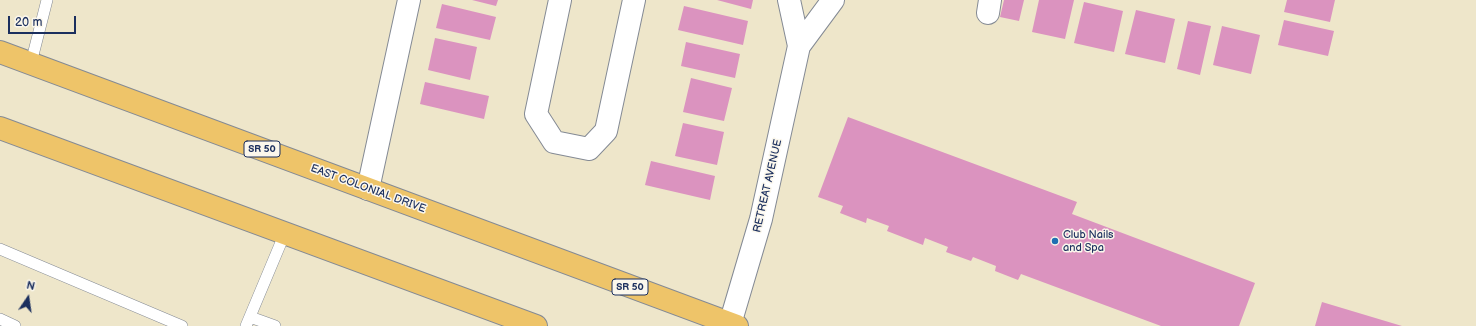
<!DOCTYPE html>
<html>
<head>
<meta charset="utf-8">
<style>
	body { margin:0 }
	#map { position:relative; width:1476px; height:326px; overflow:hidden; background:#eee6ca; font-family:"Balsamiq Sans",sans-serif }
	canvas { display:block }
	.north { position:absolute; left:8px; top:278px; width:40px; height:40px; -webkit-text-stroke:3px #fbf7ec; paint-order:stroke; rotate:13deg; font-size:11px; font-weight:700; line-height:16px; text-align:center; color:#1b2f5e }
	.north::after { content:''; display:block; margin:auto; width:14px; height:18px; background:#1b2f5e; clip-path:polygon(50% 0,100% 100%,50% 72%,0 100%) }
	.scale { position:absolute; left:8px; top:16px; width:68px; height:18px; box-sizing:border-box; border:2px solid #1b2f5e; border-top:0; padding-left:5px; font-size:12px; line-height:14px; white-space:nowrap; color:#1b2f5e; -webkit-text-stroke:3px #fbf7ec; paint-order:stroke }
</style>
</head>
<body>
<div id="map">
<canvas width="1476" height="326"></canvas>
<div class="north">N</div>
<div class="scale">20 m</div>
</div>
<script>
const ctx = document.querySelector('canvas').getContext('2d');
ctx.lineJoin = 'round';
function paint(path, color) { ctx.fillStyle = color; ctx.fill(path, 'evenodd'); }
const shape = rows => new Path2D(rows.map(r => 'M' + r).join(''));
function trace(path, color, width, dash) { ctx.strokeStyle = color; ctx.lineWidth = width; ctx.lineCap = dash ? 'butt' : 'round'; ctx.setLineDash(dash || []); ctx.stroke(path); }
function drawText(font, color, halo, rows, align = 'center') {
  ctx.font = font + ' "Balsamiq Sans",sans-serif'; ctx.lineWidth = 3; ctx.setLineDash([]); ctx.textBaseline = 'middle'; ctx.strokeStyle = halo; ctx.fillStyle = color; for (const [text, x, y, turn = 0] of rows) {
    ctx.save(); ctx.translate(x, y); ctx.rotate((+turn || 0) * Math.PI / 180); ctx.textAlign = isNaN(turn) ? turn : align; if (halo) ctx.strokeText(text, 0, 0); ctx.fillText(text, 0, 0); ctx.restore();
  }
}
paint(shape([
	[472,0,498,0,496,6],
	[717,0,753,0,751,9],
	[1004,0,1024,0,1019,21,1000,17],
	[1039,0,1074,0,1065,39,1032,32],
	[1287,0,1335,0,1330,22,1284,12],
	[1084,2,1123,11,1114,52,1074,43],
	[442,4,496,17,490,40,436,28],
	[684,6,748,21,743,45,678,30],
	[1136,10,1175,19,1165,63,1125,54],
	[1284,20,1334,31,1328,56,1278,45],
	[1188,21,1211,26,1200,75,1177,69],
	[1222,26,1260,35,1251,74,1213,65],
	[435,38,477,47,470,80,428,70],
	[686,42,740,54,735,78,681,66],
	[691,78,732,88,724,121,683,112],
	[425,82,489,96,484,119,420,104],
	[848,117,1077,202,1072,214,1255,283,1239,326,1161,326,1021,274,1018,280,995,271,996,266,973,257,971,261,946,252,948,247,925,238,923,245,887,231,889,226,867,218,866,223,840,213,843,206,818,197],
	[683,123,724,132,717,165,675,156],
	[651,161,715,176,710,200,645,185],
	[1322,302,1402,326,1315,326]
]), '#db93bf');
const service = shape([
	[31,63,47,0],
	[0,249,182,326],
	[250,317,275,326],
	[0,319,15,326],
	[246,326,285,233]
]);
const minor = shape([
	[560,0,536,114,554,142,589,149,606,131,634,0],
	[988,13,990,0],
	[799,46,833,0],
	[368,189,409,0],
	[730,324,761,219,799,46,789,0]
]);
const trunk = shape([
	[0,52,737,326],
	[0,128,536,326]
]);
trace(service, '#848a94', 12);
trace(minor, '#848a94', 24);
trace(trunk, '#848a94', 24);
trace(service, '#fff', 11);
trace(minor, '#fff', 22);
trace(trunk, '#eec469', 22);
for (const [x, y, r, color] of [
	[1055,241,4,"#1f6fb2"]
]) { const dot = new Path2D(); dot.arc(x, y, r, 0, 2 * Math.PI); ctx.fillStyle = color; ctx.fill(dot); trace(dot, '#fbf7ec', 1.5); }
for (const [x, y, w] of [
	[262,149,36],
	[630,287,36]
]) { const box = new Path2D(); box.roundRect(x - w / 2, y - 8, w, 16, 3); ctx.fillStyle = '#fbf7ec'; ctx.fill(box); trace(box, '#1b2f5e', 1); }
drawText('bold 10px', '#1b2f5e', null, [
	["SR 50",262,149],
	["SR 50",630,287]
]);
drawText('11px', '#1b2f5e', '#fbf7ec', [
	["RETREAT AVENUE",768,186,-77],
	["EAST COLONIAL DRIVE",368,189,20]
]);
drawText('11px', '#1b2f5e', '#fbf7ec', [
	["Club Nails",1063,235],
	["and Spa",1063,248]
], 'left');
</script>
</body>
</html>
